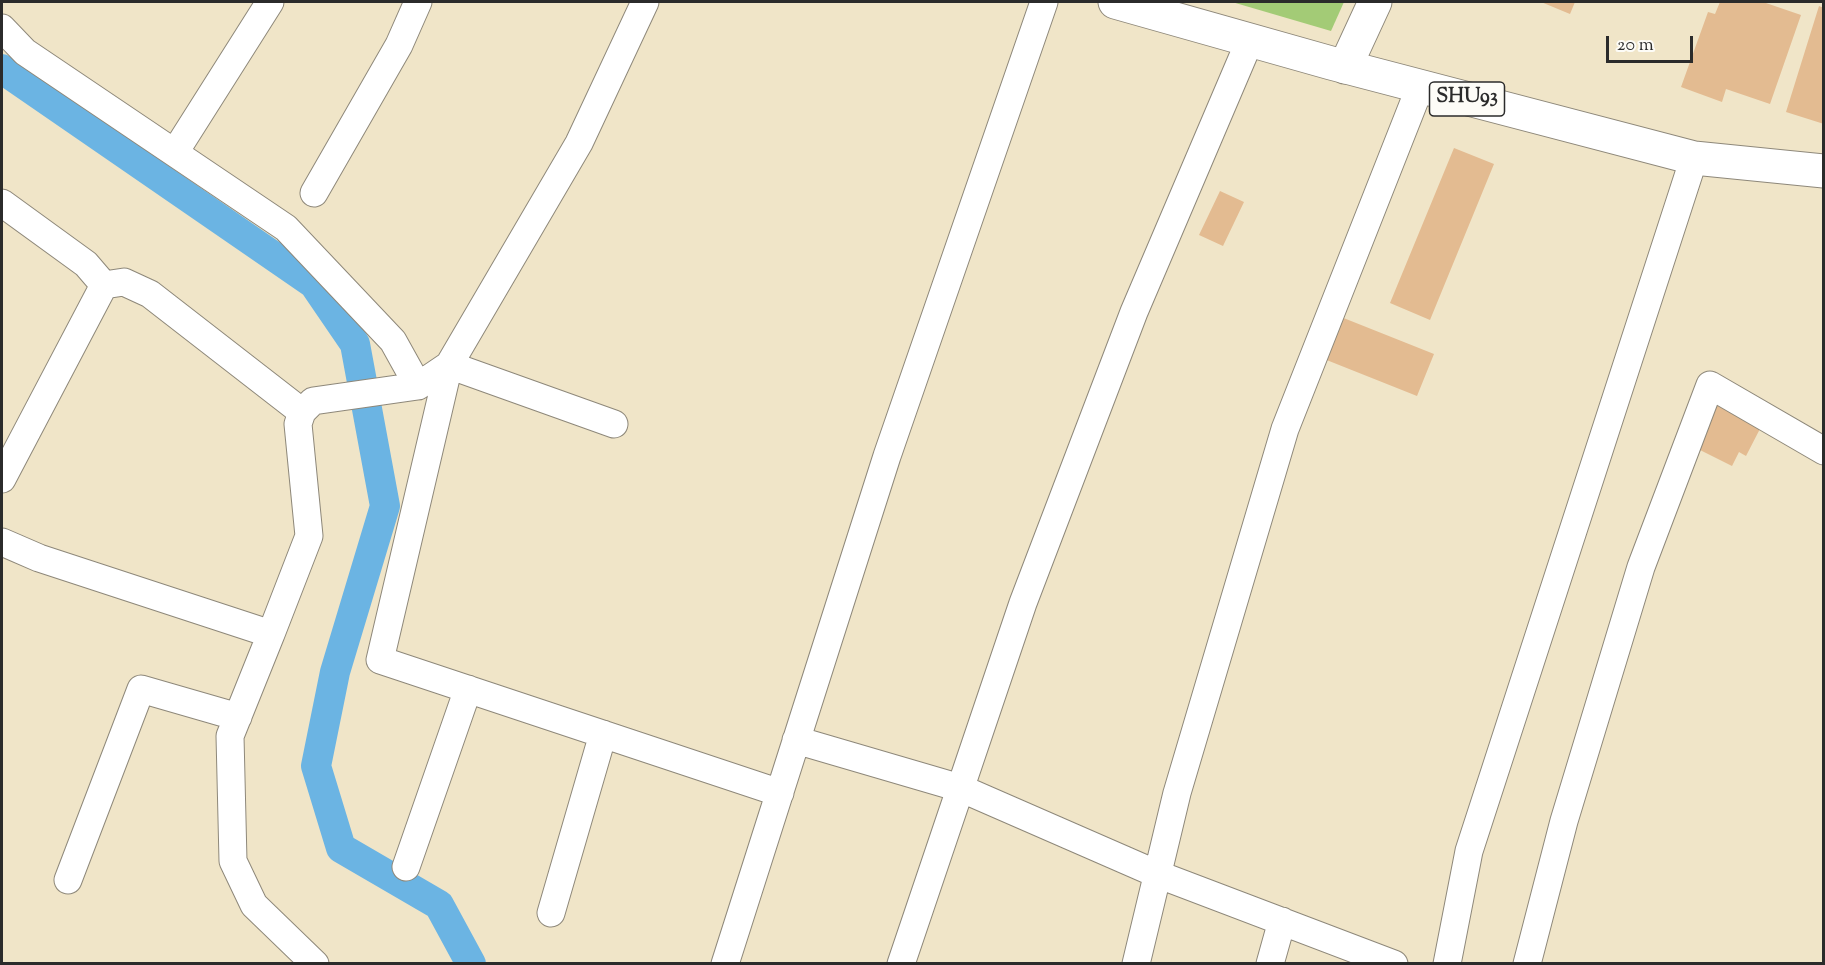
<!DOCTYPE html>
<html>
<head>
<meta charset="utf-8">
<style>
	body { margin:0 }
	#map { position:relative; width:1825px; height:965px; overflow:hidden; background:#f0e5c8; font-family:"Sorts Mill Goudy",serif }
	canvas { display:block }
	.frame { position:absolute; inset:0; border:3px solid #2b2b2b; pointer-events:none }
	.scale { position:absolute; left:1606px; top:36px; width:87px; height:27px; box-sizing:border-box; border:3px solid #2b2b2b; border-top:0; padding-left:8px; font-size:18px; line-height:21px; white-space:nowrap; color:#2b2b2b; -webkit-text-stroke:4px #fdfcf7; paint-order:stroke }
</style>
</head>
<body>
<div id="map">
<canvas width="1825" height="965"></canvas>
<div class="frame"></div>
<div class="scale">20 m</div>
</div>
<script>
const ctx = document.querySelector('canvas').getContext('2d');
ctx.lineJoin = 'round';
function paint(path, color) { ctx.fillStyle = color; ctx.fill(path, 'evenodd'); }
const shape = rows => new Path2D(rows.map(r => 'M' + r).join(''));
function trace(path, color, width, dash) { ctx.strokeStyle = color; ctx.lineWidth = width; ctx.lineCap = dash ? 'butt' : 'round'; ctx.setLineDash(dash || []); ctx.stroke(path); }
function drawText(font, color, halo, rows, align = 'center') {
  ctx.font = font + ' "Sorts Mill Goudy",serif'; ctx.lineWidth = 6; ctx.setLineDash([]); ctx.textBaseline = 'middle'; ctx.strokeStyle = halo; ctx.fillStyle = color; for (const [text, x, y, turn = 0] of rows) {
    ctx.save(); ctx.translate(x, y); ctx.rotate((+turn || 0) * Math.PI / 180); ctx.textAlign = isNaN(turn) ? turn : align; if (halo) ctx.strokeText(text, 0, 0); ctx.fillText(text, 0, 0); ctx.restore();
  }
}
paint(shape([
	[1232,2,1344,2,1331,31]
]), '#a3cb76');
trace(shape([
	[2,69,314,284,355,344,385,506,335,672,316,766,341,848,439,905,471,964]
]), '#6bb4e3', 30);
paint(shape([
	[1541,2,1575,2,1570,14],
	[1720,2,1763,2,1801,15,1770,104,1726,89,1722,102,1681,87,1708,12,1715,14],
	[1819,6,1824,8,1824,124,1786,112],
	[1454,148,1494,164,1430,320,1390,303],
	[1220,191,1244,202,1223,246,1199,235],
	[1336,315,1434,354,1417,396,1319,357],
	[1707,394,1763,423,1746,456,1739,452,1732,466,1694,447]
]), '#e3bb91');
const minor = shape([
	[2,28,25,52,286,228,393,341,418,386],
	[182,141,270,2],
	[314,193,399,45,418,2],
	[2,203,86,264,104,285],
	[614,424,449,365,380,660,780,793],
	[2,479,104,285,124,282,150,294,302,412],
	[2,542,39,558,271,634,309,536,298,424,302,412,313,401,418,386,449,365,579,143,645,2],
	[271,634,230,736,233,861,254,905,315,964],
	[796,740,960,788,1157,874,1394,964],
	[406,867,468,689],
	[68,880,141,689,238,717],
	[551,913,603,734],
	[725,964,887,456,1044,2],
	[901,964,1023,603,1134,312,1250,40],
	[1136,964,1177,793,1285,429,1420,87],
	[1270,964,1282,921],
	[1447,964,1469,851,1694,158],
	[1527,964,1564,821,1641,567,1710,385,1824,451]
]);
const tertiary = shape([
	[1345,67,1375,2]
]);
const primary = shape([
	[1115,2,1331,63,1694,158,1824,171]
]);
trace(minor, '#8e887a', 29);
trace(tertiary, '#8e887a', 35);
trace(primary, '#8e887a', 35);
trace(minor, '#fff', 27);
trace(tertiary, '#fff', 33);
trace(primary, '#fff', 33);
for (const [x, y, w] of [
	[1467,99,75]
]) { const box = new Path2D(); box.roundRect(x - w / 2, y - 17, w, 34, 4.5); ctx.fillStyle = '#fdfcf7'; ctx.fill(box); trace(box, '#2b2b2b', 1.5); }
drawText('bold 20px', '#2b2b2b', null, [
	["SHU93",1467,99]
]);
</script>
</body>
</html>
